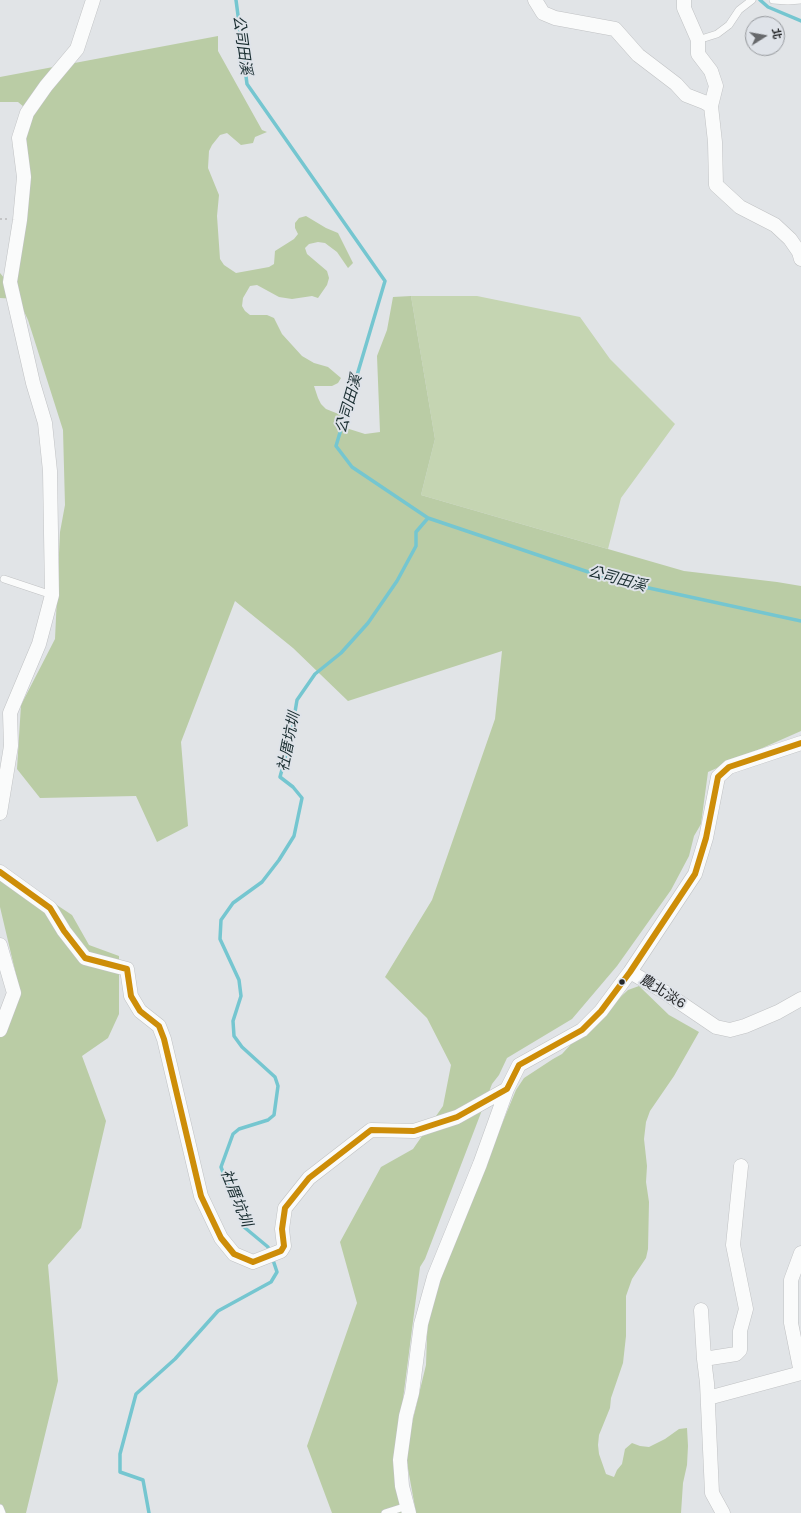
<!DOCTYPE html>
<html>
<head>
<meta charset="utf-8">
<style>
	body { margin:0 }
	#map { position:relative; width:801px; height:1513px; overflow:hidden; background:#e1e4e7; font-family:"Work Sans","Noto Sans TC",sans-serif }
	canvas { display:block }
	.north { position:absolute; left:745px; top:16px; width:40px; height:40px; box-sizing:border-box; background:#dfe3e9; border:1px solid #95989c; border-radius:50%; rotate:79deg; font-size:11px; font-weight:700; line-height:16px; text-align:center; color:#252729 }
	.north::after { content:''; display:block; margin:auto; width:14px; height:18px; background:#67696c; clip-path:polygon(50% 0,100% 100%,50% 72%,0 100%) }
</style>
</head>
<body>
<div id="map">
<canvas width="801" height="1513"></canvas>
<div class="north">北</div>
</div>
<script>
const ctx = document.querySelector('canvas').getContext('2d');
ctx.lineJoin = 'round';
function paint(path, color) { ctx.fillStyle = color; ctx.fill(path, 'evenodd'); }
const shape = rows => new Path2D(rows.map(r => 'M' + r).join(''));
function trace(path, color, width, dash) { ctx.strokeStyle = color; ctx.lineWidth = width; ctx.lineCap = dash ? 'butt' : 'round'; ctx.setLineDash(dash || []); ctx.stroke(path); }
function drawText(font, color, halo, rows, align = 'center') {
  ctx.font = font + ' "Work Sans","Noto Sans TC",sans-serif'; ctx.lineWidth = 4; ctx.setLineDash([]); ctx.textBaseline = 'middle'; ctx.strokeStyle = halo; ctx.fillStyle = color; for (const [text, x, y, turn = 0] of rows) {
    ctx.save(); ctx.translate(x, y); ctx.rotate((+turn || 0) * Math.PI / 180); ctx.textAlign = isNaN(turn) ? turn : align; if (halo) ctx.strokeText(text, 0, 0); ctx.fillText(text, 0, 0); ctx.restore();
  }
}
paint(shape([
	[411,296,477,296,580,317,610,359,675,424,621,498,608,549,421,495,435,439]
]), '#c5d5b2');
paint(shape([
	[218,36,218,51,262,130,267,132,255,137,253,143,241,145,227,133,220,135,212,145,209,151,208,168,219,195,217,216,220,259,224,265,236,273,269,267,274,264,275,251,294,239,298,234,295,228,295,223,299,218,306,216,326,228,338,233,353,263,348,268,337,252,325,243,318,242,309,244,305,248,307,254,327,271,329,278,327,285,318,298,312,296,292,299,279,297,257,285,250,286,243,298,242,306,245,311,250,315,267,315,274,318,282,334,302,356,314,363,328,367,341,378,338,383,332,386,314,386,318,398,321,404,326,409,341,415,346,428,365,434,380,432,377,356,387,330,393,297,411,296,435,439,421,495,684,571,777,582,801,586,801,731,708,772,701,824,694,836,689,856,671,890,617,966,572,1019,507,1058,499,1075,492,1084,425,1259,420,1267,398,1438,407,1513,332,1513,307,1446,357,1303,340,1242,381,1167,413,1149,443,1106,451,1065,427,1018,385,977,432,900,495,719,502,651,348,701,293,648,235,601,181,742,188,826,157,842,136,796,40,798,17,769,21,705,55,639,60,532,65,505,63,430,28,320,18,299,0,298,0,273,5,279,27,133,24,107,18,102,0,102,0,77],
	[0,875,22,882,72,915,89,945,119,956,119,1014,108,1038,82,1056,106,1121,81,1228,48,1265,58,1381,26,1513,0,1513,0,1037,11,1015,17,979,0,907],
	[639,986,669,1015,699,1032,674,1076,650,1111,646,1122,644,1139,647,1166,646,1182,649,1202,648,1249,646,1258,632,1279,626,1296,626,1336,623,1363,611,1398,610,1408,599,1435,598,1445,599,1454,606,1474,614,1477,617,1470,622,1464,625,1449,632,1443,640,1446,649,1447,665,1439,679,1429,687,1428,688,1446,687,1465,683,1483,681,1513,416,1513,405,1452,426,1365,428,1309,430,1298,516,1090,524,1078,553,1059,562,1054,573,1042,628,990]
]), '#bacca5');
trace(shape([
	[236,0,247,84,385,281,336,446,352,467,428,518,612,580,801,621],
	[760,0,768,7,801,21],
	[269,1251,268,1247,244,1227,221,1167,233,1134,239,1129,268,1120,274,1115,278,1086,275,1077,242,1047,234,1036,233,1021,241,996,239,980,220,939,221,920,233,903,262,882,279,860,294,836,302,798,293,787,280,777,291,736,297,700,315,674,341,653,368,623,397,581,416,546,416,532,428,518],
	[149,1513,143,1480,120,1472,120,1454,136,1394,175,1359,218,1311,271,1282,277,1272,272,1257]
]), '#75c6d0', 3.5);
const lane = shape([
	[773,0,788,1,801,0],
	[698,40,717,34,729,25,739,10,752,0],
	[4,579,52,595],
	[0,1508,2,1513],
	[385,1513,407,1506]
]);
const street = shape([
	[535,0,543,13,555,18,615,29,638,55,676,84,686,95,704,102,711,106],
	[684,0,684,8,698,40,698,54,711,71,716,86,711,106,715,142,716,185,740,207,775,225,790,239,799,252,801,259],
	[0,813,11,746,10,713,39,644,52,595,50,471,45,423,33,383,10,282,20,220,24,177,19,138,27,113,46,86,77,49,93,0],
	[0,872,50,908,64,931,85,958,127,969,131,996,140,1011,159,1026,164,1039,201,1196,221,1238,234,1254,253,1262,281,1251,284,1246,282,1229,285,1208,309,1178,371,1130,414,1131,457,1117,507,1089,519,1065,582,1030,601,1011,630,972,695,874,706,838,718,777,729,767,801,743],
	[0,945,14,993,0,1030],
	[630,972,663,991,716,1027,730,1030,745,1026,778,1012,801,999],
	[801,1253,791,1280,791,1323,801,1373],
	[701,1310,704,1359,707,1383,712,1493,723,1513],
	[704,1359,736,1354,740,1350,740,1331,746,1309,733,1245,741,1166],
	[708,1398,801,1373],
	[409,1513,402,1486,400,1460,406,1416,412,1393,421,1324,434,1277,480,1164,507,1089]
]);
trace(lane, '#c0c2c4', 8);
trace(street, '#c0c2c4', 15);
trace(shape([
	[0,219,7,219]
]), '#c3c4c6', 2, [2, 3]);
trace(lane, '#fafbfb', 7);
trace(street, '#fafbfb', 14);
trace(shape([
	[0,872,50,908,64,931,85,958,127,969,131,996,140,1011,159,1026,164,1039,201,1196,221,1238,234,1254,253,1262,281,1251,284,1246,282,1229,285,1208,309,1178,371,1130,414,1131,457,1117,507,1089,519,1065,582,1030,601,1011,630,972,695,874,706,838,718,777,729,767,801,743]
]), '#cd8d08', 6);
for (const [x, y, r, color] of [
	[622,982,3.5,"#252729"]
]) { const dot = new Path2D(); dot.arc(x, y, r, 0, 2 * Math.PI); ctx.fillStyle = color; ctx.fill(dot); trace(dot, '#dfe3e9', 1.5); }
drawText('14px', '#252729', '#dfe3e9', [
	["農北淡6",663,992,32]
]);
drawText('italic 15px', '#1a2e31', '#dfe3e9', [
	["公司田溪",242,45,82],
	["公司田溪",349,404,-74],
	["公司田溪",617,579,15],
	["社厝坑圳",289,742,-79],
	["社厝坑圳",236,1198,68]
]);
</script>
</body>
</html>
